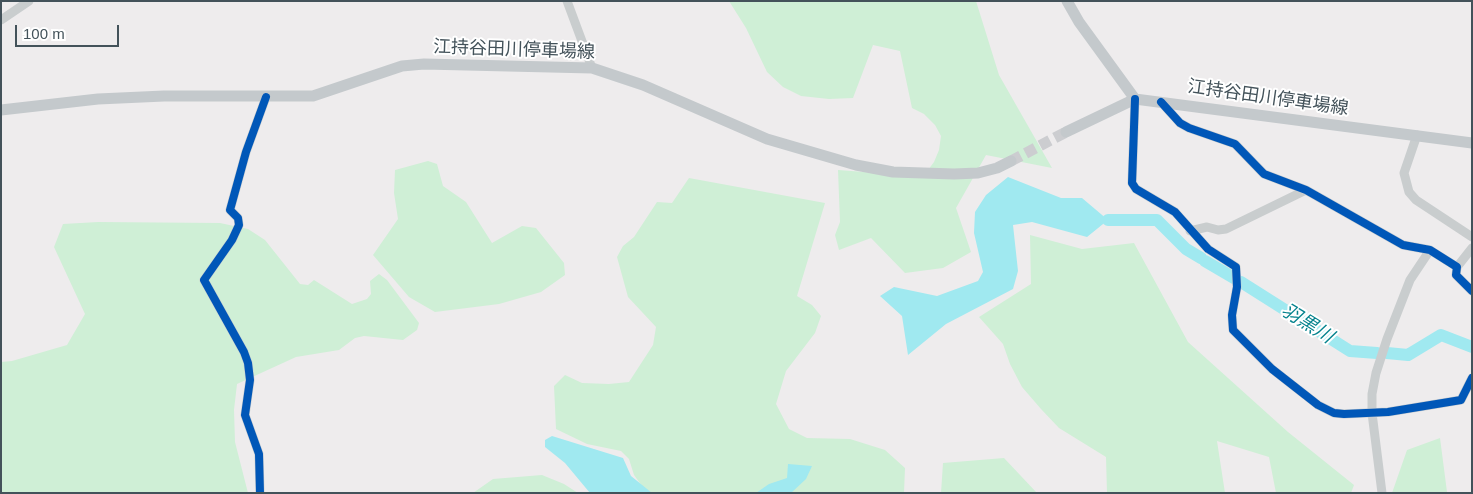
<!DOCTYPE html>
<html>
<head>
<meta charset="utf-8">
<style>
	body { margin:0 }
	#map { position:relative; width:1473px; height:494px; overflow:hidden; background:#eeeced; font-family:Arial,sans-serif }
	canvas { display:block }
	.frame { position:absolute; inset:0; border:2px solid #43525a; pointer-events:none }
	.scale { position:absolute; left:15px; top:25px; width:104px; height:22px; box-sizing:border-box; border:2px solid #43525a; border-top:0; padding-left:6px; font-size:15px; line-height:18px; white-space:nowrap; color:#43525a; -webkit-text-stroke:4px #fff; paint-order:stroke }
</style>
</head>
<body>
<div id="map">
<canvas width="1473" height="494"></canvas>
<div class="frame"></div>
<div class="scale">100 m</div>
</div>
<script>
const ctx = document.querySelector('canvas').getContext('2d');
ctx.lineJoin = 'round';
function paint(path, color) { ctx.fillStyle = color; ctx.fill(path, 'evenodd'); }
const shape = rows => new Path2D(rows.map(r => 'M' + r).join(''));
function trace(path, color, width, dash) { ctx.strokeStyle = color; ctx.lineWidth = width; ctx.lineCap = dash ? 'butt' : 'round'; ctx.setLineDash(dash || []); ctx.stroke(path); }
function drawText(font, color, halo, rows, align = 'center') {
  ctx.font = font + ' Arial,"Noto Sans JP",sans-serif'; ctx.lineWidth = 4; ctx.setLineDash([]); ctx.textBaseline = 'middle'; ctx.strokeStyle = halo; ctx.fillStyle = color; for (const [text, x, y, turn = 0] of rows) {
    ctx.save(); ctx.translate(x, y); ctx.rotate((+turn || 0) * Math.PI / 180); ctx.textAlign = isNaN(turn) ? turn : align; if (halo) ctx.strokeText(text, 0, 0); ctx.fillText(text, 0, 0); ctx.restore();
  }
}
paint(shape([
	[729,1,976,1,999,75,1052,168,986,155,956,208,971,252,943,268,905,273,871,238,839,250,835,235,840,222,838,170,918,176,928,170,934,162,939,150,941,136,935,125,924,114,912,108,900,51,873,45,853,98,829,99,801,96,783,87,767,72,746,28],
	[428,161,437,164,443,186,466,202,492,243,522,226,536,228,564,263,565,275,541,292,499,304,435,312,409,297,373,255,398,219,394,193,395,170],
	[689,178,825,203,797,296,812,305,821,316,815,333,786,371,776,404,789,429,807,438,850,439,885,450,905,468,904,493,647,493,634,475,629,459,621,451,587,444,556,429,554,386,565,375,582,383,609,384,629,382,653,345,656,327,628,297,617,257,623,246,634,237,657,202,672,203],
	[98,222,220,223,248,229,265,240,300,284,308,285,314,280,352,304,367,299,371,294,370,281,379,274,387,280,419,323,417,330,403,340,364,336,355,338,339,350,296,357,237,384,234,410,235,442,248,493,1,493,1,362,12,361,67,345,85,314,54,247,63,224],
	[1030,235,1082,249,1134,243,1188,342,1288,432,1354,485,1351,493,1276,493,1269,457,1217,441,1225,493,1107,493,1106,457,1059,428,1041,409,1022,387,1010,364,1003,344,979,317,1031,284],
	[1440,438,1447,492,1454,493,1392,493,1407,450],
	[1004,458,1037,493,941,493,943,463],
	[542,475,564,484,578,493,473,493,493,479]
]), '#cfefd6');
paint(shape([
	[1008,177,1061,198,1082,198,1108,220,1087,237,1032,222,1013,225,1018,271,1013,289,946,324,908,355,902,316,880,296,894,287,937,296,978,281,983,272,974,233,975,212,986,195],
	[552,436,623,458,631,476,652,493,590,493,565,463,545,447,545,440],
	[788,464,812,466,806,479,791,493,756,493,769,484,787,478]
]), '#a0e9f0');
trace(shape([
	[1108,220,1157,220,1186,249,1201,258],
	[1205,261,1234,278],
	[1241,282,1350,351,1377,353],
	[1387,353,1408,355,1441,335,1472,347]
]), '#a0e9f0', 12);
trace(shape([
	[1011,161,1066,132]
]), '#cccdd0', 11, [11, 5.5]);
trace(shape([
	[567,1,592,68],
	[1,20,29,1],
	[1135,99,1132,183,1136,189,1175,212,1208,249,1236,267,1237,287,1232,315,1233,330,1272,369,1318,405,1334,413,1344,414,1388,412,1461,400,1472,378],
	[1161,102,1180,123,1189,128,1235,144,1264,174,1306,190,1403,245,1430,250,1457,267,1456,275,1472,291],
	[1417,135,1404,173,1409,192,1416,200,1472,237],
	[1190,231,1207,227,1218,230,1226,229,1306,190],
	[1457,267,1472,248],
	[260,493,259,454,245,415,250,380,248,363,244,352,204,280,232,240,239,225,238,218,230,210,246,152,266,97],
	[1382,493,1372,413,1372,394,1376,373,1387,339,1410,280,1430,250]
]), '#c9cdce', 9);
trace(shape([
	[1067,1,1079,22,1135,99],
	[1,110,98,99,164,96,313,96,402,66,424,64,592,68,643,85,767,139,856,165,893,172,954,174,978,173,997,168,1011,161],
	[1066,132,1135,99,1472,143]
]), '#c4c9cc', 11);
trace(shape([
	[1135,99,1132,183,1136,189,1175,212,1208,249,1236,267,1237,287,1232,315,1233,330,1272,369,1318,405,1334,413,1344,414,1388,412,1461,400,1472,378],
	[1161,102,1180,123,1189,128,1235,144,1264,174,1306,190,1403,245,1430,250,1457,267,1456,275,1472,291],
	[260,493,259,454,245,415,250,380,248,363,244,352,204,280,232,240,239,225,238,218,230,210,246,152,266,97]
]), '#0057b8', 8);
drawText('18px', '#43525a', '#fff', [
	["江持谷田川停車場線",514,50,2],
	["江持谷田川停車場線",1268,98,8]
]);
drawText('italic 19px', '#06838e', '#fff', [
	["羽黒川",1307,324,32]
]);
</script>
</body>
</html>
